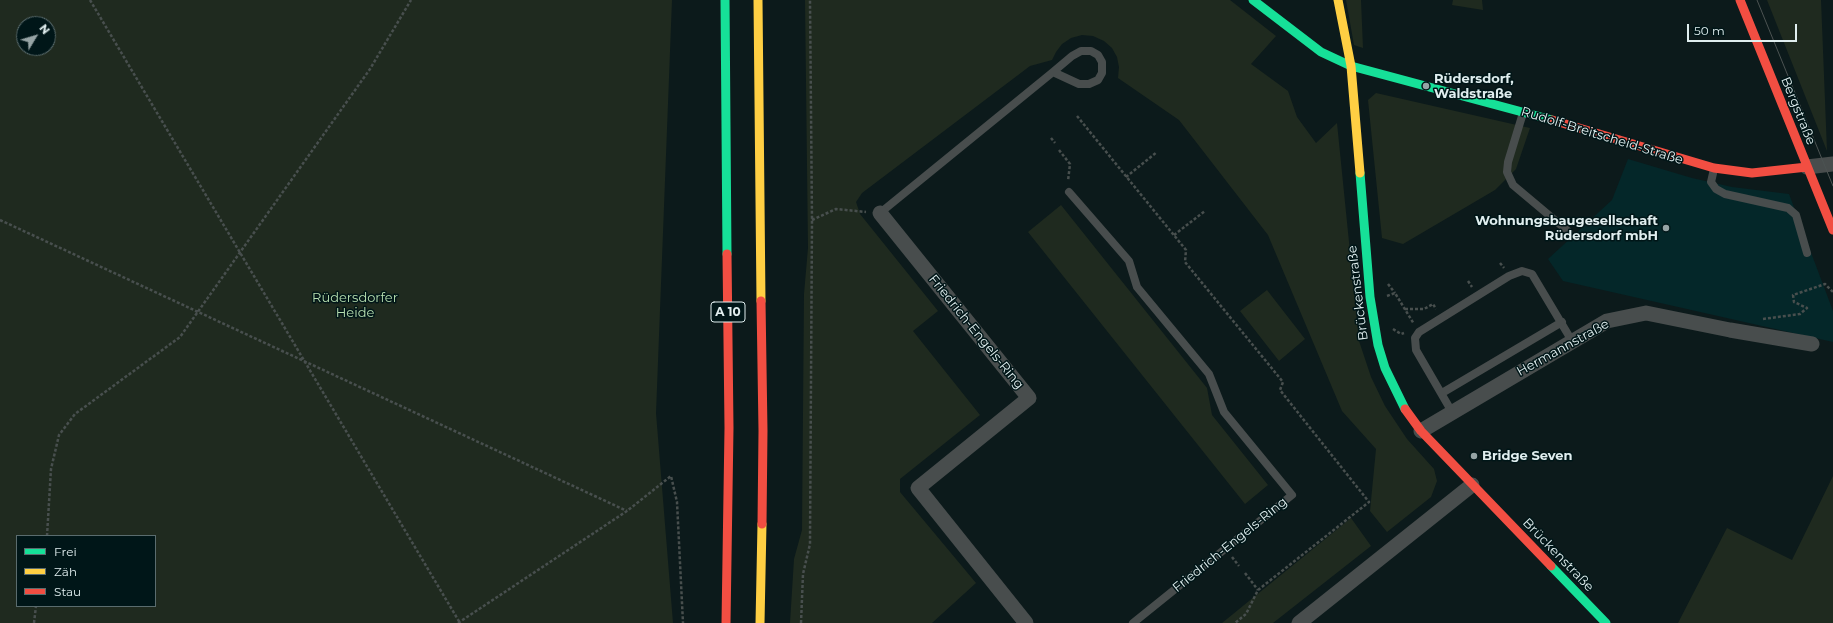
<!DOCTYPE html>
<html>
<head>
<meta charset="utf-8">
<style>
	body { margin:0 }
	#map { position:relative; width:1833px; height:623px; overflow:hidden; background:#0c1a1b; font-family:Montserrat,sans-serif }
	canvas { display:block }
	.legend { position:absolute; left:16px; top:535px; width:140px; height:72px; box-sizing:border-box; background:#001618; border:1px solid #5a6c6e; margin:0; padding:5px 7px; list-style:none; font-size:12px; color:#e0eeef }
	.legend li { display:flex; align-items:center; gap:8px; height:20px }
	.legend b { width:20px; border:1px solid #5a6c6e }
	.north { position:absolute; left:16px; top:16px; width:40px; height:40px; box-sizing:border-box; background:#001618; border:1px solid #5a6c6e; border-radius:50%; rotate:52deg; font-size:11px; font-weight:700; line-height:16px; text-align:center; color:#e0eeef }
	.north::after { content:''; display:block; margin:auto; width:14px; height:18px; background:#96a4a5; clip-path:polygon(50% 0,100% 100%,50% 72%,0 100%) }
	.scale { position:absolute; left:1687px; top:24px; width:110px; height:18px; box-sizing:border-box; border:2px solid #e0eeef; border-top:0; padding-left:5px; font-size:12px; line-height:14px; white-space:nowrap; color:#e0eeef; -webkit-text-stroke:3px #001618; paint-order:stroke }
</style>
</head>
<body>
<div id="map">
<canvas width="1833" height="623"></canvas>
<ul class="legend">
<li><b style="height:5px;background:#16e098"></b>Frei</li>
<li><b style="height:5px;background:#ffcf43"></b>Zäh</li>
<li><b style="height:5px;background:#f24e42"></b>Stau</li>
</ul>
<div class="north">N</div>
<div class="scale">50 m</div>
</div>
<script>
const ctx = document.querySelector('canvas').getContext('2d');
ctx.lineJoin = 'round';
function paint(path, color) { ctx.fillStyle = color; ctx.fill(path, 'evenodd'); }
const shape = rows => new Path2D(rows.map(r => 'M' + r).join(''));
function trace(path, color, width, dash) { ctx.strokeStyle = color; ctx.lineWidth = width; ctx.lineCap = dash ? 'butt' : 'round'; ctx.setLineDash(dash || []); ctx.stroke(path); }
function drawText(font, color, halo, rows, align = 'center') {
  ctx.font = font + ' Montserrat,sans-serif'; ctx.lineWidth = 3; ctx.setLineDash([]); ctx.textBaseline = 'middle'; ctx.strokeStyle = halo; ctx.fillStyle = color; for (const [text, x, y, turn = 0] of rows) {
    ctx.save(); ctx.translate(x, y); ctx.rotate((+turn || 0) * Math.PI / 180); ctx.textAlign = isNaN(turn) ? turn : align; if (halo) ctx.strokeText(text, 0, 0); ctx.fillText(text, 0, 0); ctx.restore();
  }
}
paint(shape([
	[1628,159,1692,178,1732,187,1789,194,1833,311,1833,342,1563,281,1548,259,1612,200]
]), '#042729');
paint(shape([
	[0,0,672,0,656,413,673,623,0,623],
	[24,24,48,24,48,48,24,48],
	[17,536,155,536,155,606,17,606],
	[805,0,1230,0,1276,36,1251,64,1288,91,1297,117,1316,143,1337,123,1359,341,1371,377,1385,406,1407,439,1434,469,1437,481,1431,497,1387,532,1370,511,1376,449,1342,411,1268,235,1179,120,1118,78,1119,67,1117,57,1112,48,1104,41,1093,36,1082,35,1071,38,1062,44,1056,52,1052,60,1030,66,862,193,856,202,860,214,938,311,913,331,980,415,900,479,900,492,976,583,932,623,790,623,794,559,802,530,804,294,808,248],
	[1346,0,1361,0,1363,48,1354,45],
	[1453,0,1482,0,1483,10,1452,5],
	[1767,0,1821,0,1827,151],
	[1376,93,1530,128,1516,169,1495,190,1403,244,1382,238,1368,100],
	[1061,205,1207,388,1212,415,1268,485,1245,504,1028,232],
	[1267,290,1305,339,1279,361,1240,311],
	[1833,476,1833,623,1678,623,1727,528,1792,560],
	[1351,518,1371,546,1273,623,1222,623]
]), '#1f2a1f');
trace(shape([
	[90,0,460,623],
	[1077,116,1186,250,1185,262,1283,382,1280,390,1369,502,1258,590,1246,614,1235,623],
	[1051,138,1055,143],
	[1059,150,1070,164,1068,181],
	[1126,177,1157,152],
	[0,220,627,511],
	[812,220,836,209,866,212],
	[1174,235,1205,211],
	[1500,263,1504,268],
	[1468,281,1472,287],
	[1388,284,1395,293],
	[1387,296,1395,293,1414,324],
	[1405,309,1424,309,1433,304,1436,309],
	[1763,319,1800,314,1807,308,1794,302,1793,295,1825,284,1833,292],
	[1393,329,1401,334,1404,333],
	[47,536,51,469,59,435,75,414,180,337,370,69,411,0],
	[1232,557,1239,566],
	[1245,573,1258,590],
	[34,623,36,606],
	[458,623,627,511,671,476,677,502,683,623],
	[801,623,803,574,810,544,812,220,810,0]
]), '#484f4e', 2.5, [3, 2]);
trace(shape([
	[1523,113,1508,162,1507,172,1513,185,1569,232],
	[1714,169,1711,182,1716,189,1725,194,1788,208,1796,215,1807,253],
	[1069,192,1129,261,1137,287,1209,374,1224,412,1292,495,1133,623],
	[880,213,1053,72,1079,84,1089,84,1098,80,1102,73,1102,62,1098,55,1091,51,1081,51,1072,56,1053,72],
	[1442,393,1562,322],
	[1452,412,1416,350,1415,338,1419,332,1509,276,1522,271,1532,274,1572,341]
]), '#484d4d', 8);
trace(shape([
	[1807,167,1833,164],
	[880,213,1029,398,918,488,1026,623],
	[1421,431,1607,321,1646,313,1730,330,1812,344],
	[1299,623,1472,485]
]), '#484d4d', 15);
trace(shape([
	[725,0,727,254],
	[1253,0,1321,52,1351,66,1552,120],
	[1360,173,1370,297,1378,345,1385,368,1405,409],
	[1551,566,1606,623]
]), '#16e098', 9);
trace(shape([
	[758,0,761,301],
	[1338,0,1351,66,1360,173],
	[760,623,762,524]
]), '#ffcf43', 9);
trace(shape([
	[1740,0,1833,230],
	[1552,120,1714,168,1752,173,1807,167],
	[761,301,763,431,762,524],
	[1405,409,1421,431,1551,566],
	[726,623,729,428,727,254]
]), '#f24e42', 9);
trace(shape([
	[1757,0,1833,186]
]), '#4c5352', 1);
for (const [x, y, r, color] of [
	[1426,86,4,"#96a4a5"],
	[1666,228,4,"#96a4a5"],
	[1474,456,4,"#96a4a5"]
]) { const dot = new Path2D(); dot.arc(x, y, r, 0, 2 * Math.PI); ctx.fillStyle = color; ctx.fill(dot); trace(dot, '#001618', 1.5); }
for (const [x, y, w] of [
	[728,312,34]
]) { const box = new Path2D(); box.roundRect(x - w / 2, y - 10, w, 20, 3); ctx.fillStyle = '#001618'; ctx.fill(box); trace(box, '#e0eeef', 1); }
drawText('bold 12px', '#e0eeef', null, [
	["A 10",728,312]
]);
drawText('bold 13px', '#e0eeef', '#001618', [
	["Rüdersdorf,",1434,79],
	["Waldstraße",1434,94],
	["Wohnungsbaugesellschaft",1658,221,"right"],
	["Rüdersdorf mbH",1658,236,"right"],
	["Bridge Seven",1482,456]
], 'left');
drawText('13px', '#e0eeef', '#001618', [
	["Bergstraße",1798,111,68],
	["Rudolf-Breitscheid-Straße",1602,136,17],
	["Brückenstraße",1358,293,-97],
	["Friedrich-Engels-Ring",976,332,51],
	["Hermannstraße",1563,348,-29],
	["Friedrich-Engels-Ring",1230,545,-39],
	["Brückenstraße",1558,555,46]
]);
drawText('13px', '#b8dfb0', '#001618', [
	["Rüdersdorfer",355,298],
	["Heide",355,313]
]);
</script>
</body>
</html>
